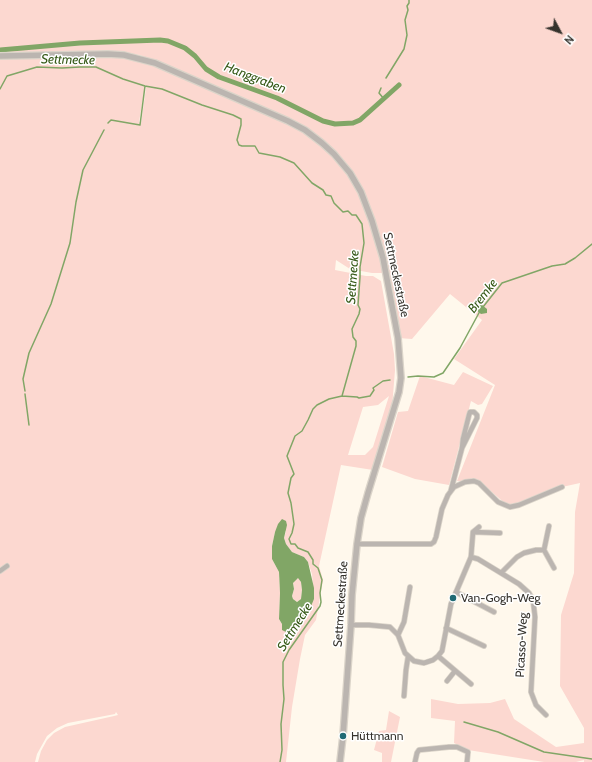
<!DOCTYPE html>
<html>
<head>
<meta charset="utf-8">
<style>
	body { margin:0 }
	#map { position:relative; width:592px; height:762px; overflow:hidden; background:#fff8ec; font-family:Cabin,sans-serif }
	canvas { display:block }
	.north { position:absolute; left:540px; top:12px; width:40px; height:40px; -webkit-text-stroke:3px #fff; paint-order:stroke; rotate:131deg; font-size:11px; font-weight:700; line-height:16px; text-align:center; color:#35322c }
	.north::after { content:''; display:block; margin:auto; width:14px; height:18px; background:#35322c; clip-path:polygon(50% 0,100% 100%,50% 72%,0 100%) }
</style>
</head>
<body>
<div id="map">
<canvas width="592" height="762"></canvas>
<div class="north">N</div>
</div>
<script>
const ctx = document.querySelector('canvas').getContext('2d');
ctx.lineJoin = 'round';
function paint(path, color) { ctx.fillStyle = color; ctx.fill(path, 'evenodd'); }
const shape = rows => new Path2D(rows.map(r => 'M' + r).join(''));
function trace(path, color, width, dash) { ctx.strokeStyle = color; ctx.lineWidth = width; ctx.lineCap = dash ? 'butt' : 'round'; ctx.setLineDash(dash || []); ctx.stroke(path); }
function drawText(font, color, halo, rows, align = 'center') {
  ctx.font = font + ' Cabin,sans-serif'; ctx.lineWidth = 3; ctx.setLineDash([]); ctx.textBaseline = 'middle'; ctx.strokeStyle = halo; ctx.fillStyle = color; for (const [text, x, y, turn = 0] of rows) {
    ctx.save(); ctx.translate(x, y); ctx.rotate((+turn || 0) * Math.PI / 180); ctx.textAlign = isNaN(turn) ? turn : align; if (halo) ctx.strokeText(text, 0, 0); ctx.fillText(text, 0, 0); ctx.restore();
  }
}
paint(shape([
	[0,0,592,0,592,762,584,762,584,760,576,762,544,762,468,750,454,743,455,721,431,718,431,699,458,704,490,703,505,699,514,719,556,747,584,743,584,728,560,686,561,615,574,573,575,512,580,483,562,487,521,502,507,505,479,481,457,481,495,385,454,359,482,320,450,294,412,339,398,338,386,259,380,237,368,201,343,159,326,143,300,124,181,71,140,55,118,52,0,52],
	[117,56,140,60,178,74,295,127,320,144,335,158,355,186,364,206,376,242,383,273,372,273,350,269,336,260,335,270,366,276,373,276,381,281,394,354,395,370,391,420,373,470,341,465,319,566,323,580,316,620,305,635,300,659,292,707,286,762,38,762,41,751,47,740,54,733,65,727,114,716,118,715,116,712,115,714,68,723,57,728,47,736,37,754,35,762,0,762,0,58],
	[145,87,146,88,141,123,139,122],
	[389,396,373,447,365,455,348,455,363,407,378,405],
	[286,531,284,538,286,544,292,552,304,557,308,562,312,574,314,599,282,624,279,619,280,593,279,572,272,559,272,546,275,532],
	[463,372,493,386,482,404,478,405,471,401,449,485,415,479,382,467,398,412,408,411,420,376,454,385],
	[298,577,301,582,302,590,301,599,297,602,293,599,292,596,294,589,293,583],
	[389,711,400,717,391,762,382,762,382,753,374,750,379,731,386,730]
]), '#fcd8d0');
paint(shape([
	[476,305,482,305,487,309,487,313,481,314,476,310],
	[282,519,286,521,287,525,284,538,286,544,292,552,304,557,308,562,314,588,314,599,309,611,294,633,290,634,282,630,282,624,279,619,280,593,279,572,272,559,272,546,275,532,278,524],
	[298,578,301,582,302,590,301,599,297,602,293,599,292,596,294,589,293,583]
]), '#81a666');
trace(shape([
	[386,78,404,49,407,35,405,20,408,10,407,6,409,3,409,0],
	[381,88,379,93,384,99],
	[0,89,7,76,37,67,62,68,80,67,96,67,123,79,145,86,162,89,202,105,233,115,241,119,241,125,237,140,239,145,242,146,255,146,259,153,280,157,294,163,312,183,323,190,326,195,331,196,334,203,343,212,348,211,352,215,356,215,362,224,364,243,360,267,360,277,358,305,360,309,359,314,352,329,353,337,356,341,356,346,342,396,329,399,317,405,313,409,308,420,302,431,295,436,287,456,294,474,291,478,288,493,291,503,294,524,292,533,289,539,291,544,295,544,298,548,308,552,313,560,313,564,318,568,322,580,320,593,321,602,320,606,289,650,283,662,283,685,284,699,281,724,282,750,280,762],
	[108,123,111,120,140,125,145,86],
	[483,307,502,283,552,266,565,264,575,258,592,244],
	[408,377,418,376,434,377,443,373,460,348,480,311],
	[25,391,23,379,29,353,51,304,70,243,76,202,83,170,104,130],
	[25,394,29,425],
	[342,396,357,397,359,398,370,396,374,390,373,388,383,381,390,380],
	[464,722,498,732,544,752,592,759]
]), '#81a666', 1.5);
trace(shape([
	[0,50,80,43,160,40,168,41,185,48,195,56,206,69,219,77,277,98,323,121,335,124,353,123,360,120,399,85]
]), '#81a666', 5);
const minor = shape([
	[451,490,462,448,463,439,469,415,470,412,474,412,477,415,477,418,462,448],
	[473,532,500,533],
	[357,544,431,544,434,542,436,537,442,509,448,495,454,487,465,482,474,481,479,483,498,502,510,507,519,505,562,487],
	[544,550,549,526],
	[471,557,478,559,519,584,529,593,533,600,535,617,531,692,536,705,546,715],
	[0,571,7,566],
	[501,573,517,557,524,553,536,550,544,550,554,568],
	[456,592,494,612],
	[351,625,369,625,390,627,398,635,405,653,414,661,424,663,433,660,438,656,442,651,451,604,471,557,473,532,479,527],
	[446,628,484,646],
	[398,635,404,622,410,587],
	[438,656,471,684],
	[447,681,455,671],
	[404,696,406,670,408,657],
	[415,762,417,753,419,750,449,747,457,747,468,752,467,762]
]);
const tertiary = shape([
	[0,56,108,54,124,55,155,63,288,121,305,130,322,143,334,154,350,173,361,192,372,221,383,258,398,338,401,378,399,392,368,493,361,518,357,544,352,595,351,625,343,736,340,762]
]);
trace(minor, '#dbd4c9', 6);
trace(tertiary, '#dbd4c9', 8);
trace(minor, '#bbb5b0', 4.5);
trace(tertiary, '#bbb5b0', 5.5);
for (const [x, y, r, color] of [
	[453,598,4,"#206a74"],
	[343,736,4,"#206a74"]
]) { const dot = new Path2D(); dot.arc(x, y, r, 0, 2 * Math.PI); ctx.fillStyle = color; ctx.fill(dot); trace(dot, '#fff', 1.5); }
drawText('12px', '#35322c', '#fff', [
	["Settmeckestraße",396,275,78],
	["Settmeckestraße",341,604,-86],
	["Picasso-Weg",522,645,-87]
]);
drawText('12px', '#35322c', '#fff', [
	["Van-Gogh-Weg",461,598],
	["Hüttmann",351,736]
], 'left');
drawText('italic 13px', '#365917', '#fff', [
	["Settmecke",68,60,1],
	["Hanggraben",255,78,21],
	["Settmecke",353,277,-86],
	["Bremke",483,296,-52],
	["Settmecke",295,627,-58]
]);
</script>
</body>
</html>
